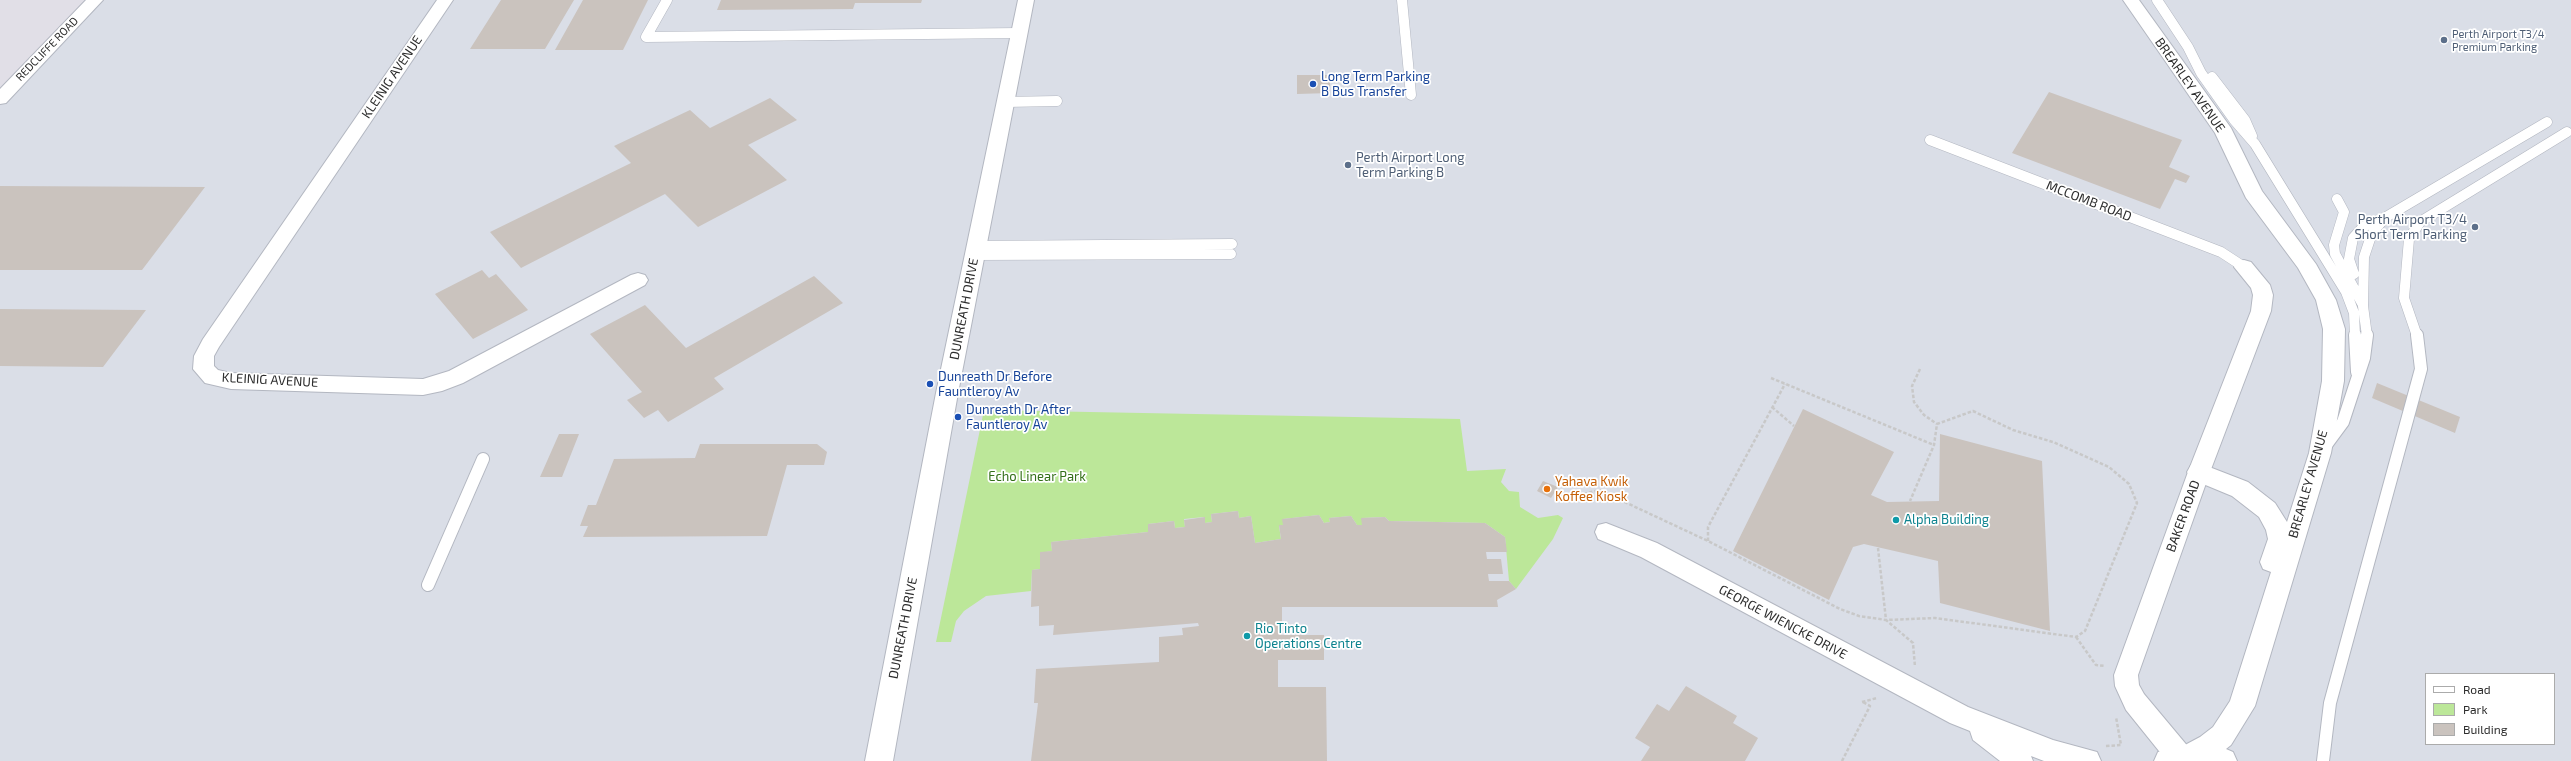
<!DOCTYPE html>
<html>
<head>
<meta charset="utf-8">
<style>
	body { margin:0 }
	#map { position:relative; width:2571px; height:761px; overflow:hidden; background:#efe6df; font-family:"Exo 2",sans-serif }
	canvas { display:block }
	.legend { position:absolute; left:2425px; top:673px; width:130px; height:72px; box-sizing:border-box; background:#fff; border:1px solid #ababab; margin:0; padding:5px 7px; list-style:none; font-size:12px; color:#2d2d2d }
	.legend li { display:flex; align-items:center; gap:8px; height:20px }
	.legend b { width:20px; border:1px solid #ababab }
</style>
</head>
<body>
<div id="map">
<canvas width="2571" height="761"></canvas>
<ul class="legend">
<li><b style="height:5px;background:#fff"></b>Road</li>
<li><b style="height:11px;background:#bce799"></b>Park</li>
<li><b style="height:11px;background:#cac3be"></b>Building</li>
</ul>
</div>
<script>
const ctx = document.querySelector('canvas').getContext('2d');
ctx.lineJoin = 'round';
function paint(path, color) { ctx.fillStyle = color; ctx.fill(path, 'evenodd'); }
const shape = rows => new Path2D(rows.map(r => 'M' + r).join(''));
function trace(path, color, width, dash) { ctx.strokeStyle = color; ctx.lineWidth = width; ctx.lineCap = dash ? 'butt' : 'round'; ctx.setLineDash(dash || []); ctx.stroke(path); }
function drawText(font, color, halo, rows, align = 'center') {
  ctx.font = font + ' "Exo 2",sans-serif'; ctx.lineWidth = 3.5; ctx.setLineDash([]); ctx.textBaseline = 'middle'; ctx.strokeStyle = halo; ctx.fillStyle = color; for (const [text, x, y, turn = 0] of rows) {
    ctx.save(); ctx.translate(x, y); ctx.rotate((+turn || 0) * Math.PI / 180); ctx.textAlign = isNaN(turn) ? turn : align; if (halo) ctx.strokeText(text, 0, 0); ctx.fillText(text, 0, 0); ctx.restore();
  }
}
paint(shape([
	[0,0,95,0,0,99]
]), '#e1dfe7');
paint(shape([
	[95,0,2571,0,2571,761,0,761,0,99],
	[2426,674,2554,674,2554,744,2426,744]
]), '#dadee7');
paint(shape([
	[984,410,1460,419,1467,471,1506,469,1501,482,1509,491,1519,492,1520,507,1538,518,1558,515,1563,518,1553,539,1516,589,1509,581,1505,537,1485,523,1389,521,1385,517,1362,518,1362,525,1357,525,1351,516,1329,518,1330,522,1324,523,1319,515,1283,519,1283,525,1279,526,1281,539,1255,543,1251,516,1239,518,1238,511,1211,514,1212,522,1205,523,1204,517,1184,519,1185,527,1175,528,1174,521,1148,524,1148,532,1051,542,1052,551,1040,553,1040,569,1032,570,1031,591,986,596,964,611,956,621,951,642,936,642]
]), '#bce799');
paint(shape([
	[501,0,574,0,545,49,470,49],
	[583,0,648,0,623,50,555,50],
	[721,0,922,0,921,3,855,3,853,9,717,10],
	[1297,75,1330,75,1330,93,1297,94],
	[2049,92,2182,140,2169,167,2190,176,2186,183,2175,179,2160,209,2012,153],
	[770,98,797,120,748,145,787,180,698,227,665,194,521,268,490,232,631,163,614,146,690,110,710,128],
	[0,186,205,187,142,270,0,270],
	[482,270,489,278,496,274,528,310,473,339,435,294],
	[814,276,843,303,714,378,724,389,668,422,658,410,644,418,627,400,642,392,590,334,645,305,686,348],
	[0,309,146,310,103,367,0,366],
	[2377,383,2460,417,2455,433,2372,398],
	[1803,409,1894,452,1871,495,1887,502,1939,501,1940,434,2042,461,2050,631,1940,603,1938,561,1864,544,1853,547,1829,600,1733,551],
	[559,434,579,434,562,477,540,477],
	[700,444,817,444,827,452,824,465,787,465,767,536,583,537,588,526,580,526,588,505,596,505,614,459,695,458],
	[1543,481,1558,487,1551,498,1537,491],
	[1238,511,1239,518,1251,516,1255,543,1281,539,1279,525,1283,525,1282,519,1319,515,1324,523,1330,522,1329,518,1351,516,1357,525,1362,525,1361,518,1385,517,1389,521,1485,523,1505,537,1507,552,1486,552,1487,559,1501,559,1503,574,1488,574,1489,581,1509,581,1516,589,1497,600,1498,607,1282,607,1282,635,1324,635,1324,660,1278,660,1278,687,1326,687,1327,761,1031,761,1038,703,1034,703,1036,669,1159,662,1159,637,1183,635,1182,628,1199,626,1198,623,1053,635,1054,625,1039,626,1039,606,1031,607,1032,570,1040,569,1040,552,1052,551,1051,542,1148,532,1148,524,1174,521,1175,528,1185,527,1184,520,1205,517,1205,523,1212,522,1211,514],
	[1686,686,1737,716,1733,723,1758,738,1745,761,1641,761,1650,747,1635,738,1657,704,1669,711]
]), '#cac3be');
const laneFar1 = shape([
	[667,0,646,37,1019,33],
	[1402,0,1411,95],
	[2157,0,2188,47,2201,73,2235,121,2255,144,2346,292,2354,313,2355,336],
	[2212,77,2245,120,2252,136],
	[1005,102,1057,101],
	[1930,140,2221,252,2244,267],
	[2337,199,2344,212,2334,245,2335,254,2362,303],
	[977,246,1232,244],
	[975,255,1231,254],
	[2354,274,2349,259,2353,238,2363,227,2383,218],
	[2367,336,2363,306,2364,257,2371,236,2377,227,2386,217,2547,122],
	[2417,336,2404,298,2409,239,2420,222,2567,132]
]);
const lane = shape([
	[2355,335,2357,372],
	[2326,445,2343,422,2364,358,2367,335],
	[428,585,483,459],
	[2323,761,2330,703,2421,369,2417,335]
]);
const street = shape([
	[86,0,103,0,6,103,0,104,0,89,86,0],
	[437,0,453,0,219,347,214,356,214,366,218,370,231,373,423,379,449,371,631,275,638,273,645,275,648,280,645,285,463,383,442,391,423,395,231,389,205,383,193,369,194,356,203,339,437,0],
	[2244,260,2251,262,2270,285,2273,295,2271,311,2210,472,2138,675,2139,685,2144,694,2190,749,2194,758,2193,761,2167,761,2126,710,2115,686,2114,675,2188,472,2251,311,2253,295,2251,288,2234,267,2237,262,2244,260],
	[1606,523,1657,543,1968,707,2053,740,2097,752,2101,761,2044,761,2031,756,2033,761,2000,761,1973,740,1970,731,1950,723,1641,557,1598,539,1595,532,1598,525,1606,523]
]);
const secondary = shape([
	[1018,0,1034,0,958,393,893,761,865,761,936,393,1018,0],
	[2123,0,2139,0,2231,128,2262,191,2316,264,2336,300,2345,329,2344,381,2331,453,2255,706,2231,745,2226,749,2233,752,2237,761,2154,761,2158,752,2185,745,2200,737,2213,727,2230,701,2271,572,2263,569,2260,562,2268,539,2266,530,2259,517,2232,496,2191,479,2187,472,2191,465,2199,463,2248,482,2275,503,2287,522,2309,453,2322,381,2323,329,2316,300,2298,268,2246,198,2215,133,2123,0]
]);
trace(laneFar1, '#b3b7c1', 11);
trace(lane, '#b3b7c1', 14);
trace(street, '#b3b7c1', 2);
trace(secondary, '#b3b7c1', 2);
trace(shape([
	[1920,369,1912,386,1914,402,1924,415,1937,424],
	[1771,378,1934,445],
	[1772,407,1794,426],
	[1573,497,1599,490,1708,541,1840,609,1859,616,1886,620,1935,618,2076,637,2085,631,2137,503,2129,484,2109,467,2053,442,2013,430,1973,411,1937,424,1934,445,1910,501],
	[1708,541,1708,527,1785,384],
	[1878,548,1886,620,1913,643,1915,667],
	[2076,637,2096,665,2105,666],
	[1862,702,1877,698],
	[2106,746,2121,745,2116,717],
	[1842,761,1870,706,1863,702]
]), '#c8c8c8', 2.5, [3.5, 2]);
trace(laneFar1, '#fff', 10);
trace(lane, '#fff', 12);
paint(street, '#fff');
paint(secondary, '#fff');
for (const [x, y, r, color] of [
	[2444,40,4,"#5c6f8a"],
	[1313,84,4,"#1a4fb4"],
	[1348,165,4,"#5c6f8a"],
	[2475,227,4,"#5c6f8a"],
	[930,384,4,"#1a4fb4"],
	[958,417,4,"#1a4fb4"],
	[1547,489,4,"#e8710a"],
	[1896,520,4,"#0f9aa8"],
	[1247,636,4,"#0f9aa8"]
]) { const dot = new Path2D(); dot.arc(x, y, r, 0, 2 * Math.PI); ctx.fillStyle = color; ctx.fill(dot); trace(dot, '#fff', 1.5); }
drawText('11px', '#4e5e75', '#fff', [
	["Perth Airport T3/4",2452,34],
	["Premium Parking",2452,47]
], 'left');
drawText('11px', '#2d2d2d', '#fff', [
	["REDCLIFFE ROAD",47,49,-46]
]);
drawText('13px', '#2d2d2d', '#fff', [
	["KLEINIG AVENUE",392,77,-56],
	["BREARLEY AVENUE",2190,85,55],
	["MCCOMB ROAD",2089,201,21],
	["DUNREATH DRIVE",964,309,-79],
	["KLEINIG AVENUE",270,380,3],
	["BREARLEY AVENUE",2308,484,-74],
	["BAKER ROAD",2183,516,-70],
	["GEORGE WIENCKE DRIVE",1783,622,28],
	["DUNREATH DRIVE",903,628,-79]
]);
drawText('13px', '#164399', '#fff', [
	["Long Term Parking",1321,77],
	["B Bus Transfer",1321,92],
	["Dunreath Dr Before",938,377],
	["Fauntleroy Av",938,392],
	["Dunreath Dr After",966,410],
	["Fauntleroy Av",966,425]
], 'left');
drawText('13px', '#4e5e75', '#fff', [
	["Perth Airport Long",1356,158],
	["Term Parking B",1356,173],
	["Perth Airport T3/4",2467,220,"right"],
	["Short Term Parking",2467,235,"right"]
], 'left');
drawText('13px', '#336f18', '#fff', [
	["Echo Linear Park",1037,477]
]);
drawText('13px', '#c56008', '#fff', [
	["Yahava Kwik",1555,482],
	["Koffee Kiosk",1555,497]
], 'left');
drawText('13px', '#0d838f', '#fff', [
	["Alpha Building",1904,520],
	["Rio Tinto",1255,629],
	["Operations Centre",1255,644]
], 'left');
</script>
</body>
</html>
